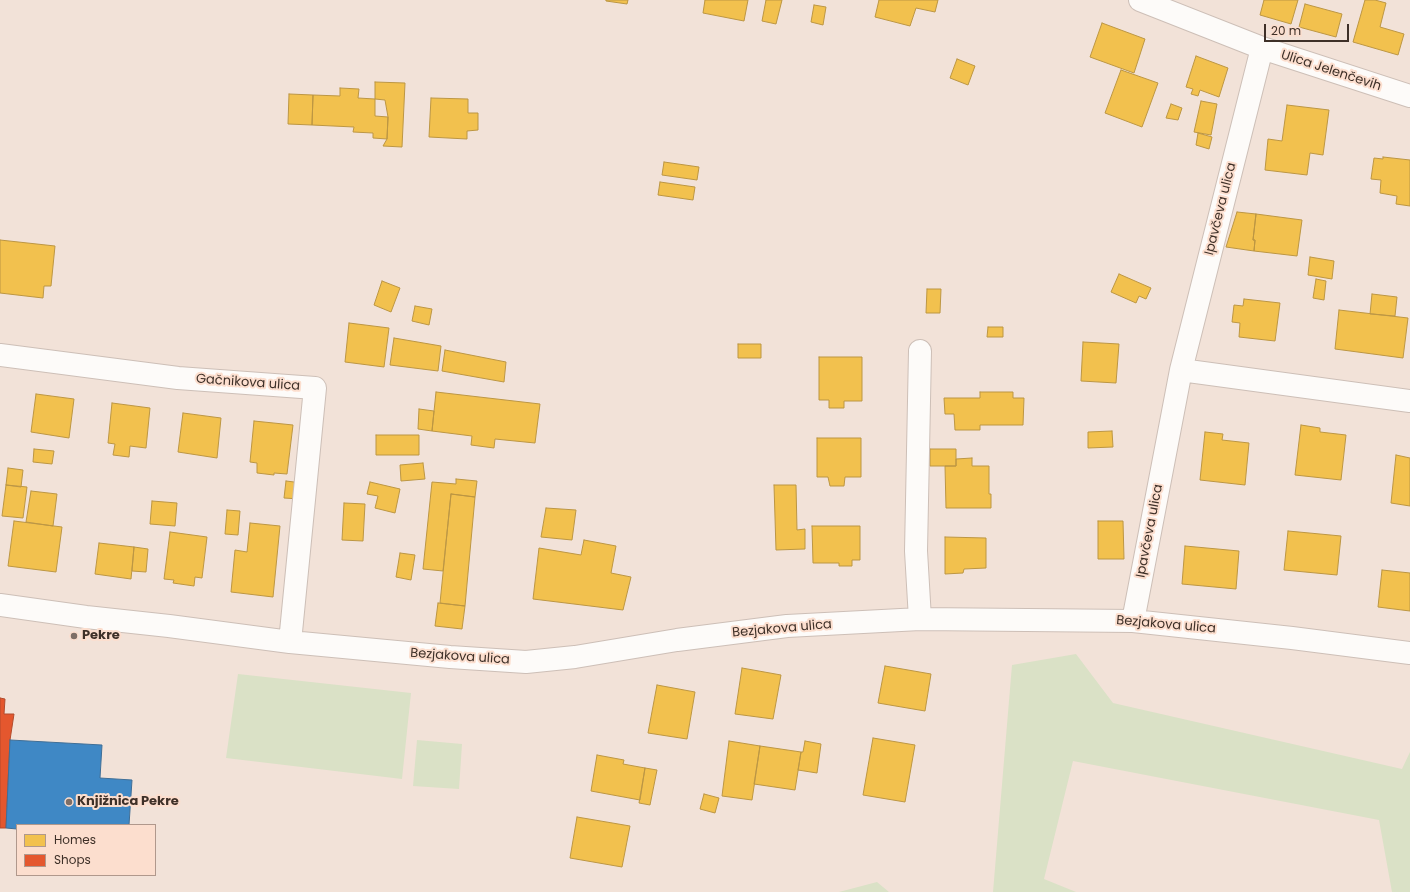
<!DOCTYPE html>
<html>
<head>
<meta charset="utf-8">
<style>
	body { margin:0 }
	#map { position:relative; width:1410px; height:892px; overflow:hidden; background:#f2e2d8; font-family:Poppins,sans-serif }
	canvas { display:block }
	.legend { position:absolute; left:16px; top:824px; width:140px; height:52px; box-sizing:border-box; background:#fcdece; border:1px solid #b0988c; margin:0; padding:5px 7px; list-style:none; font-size:12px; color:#3e3028 }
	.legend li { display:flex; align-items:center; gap:8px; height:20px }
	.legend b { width:20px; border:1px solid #b0988c }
	.scale { position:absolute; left:1264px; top:24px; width:85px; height:18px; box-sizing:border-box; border:2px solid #3e3028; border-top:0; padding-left:5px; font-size:12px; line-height:14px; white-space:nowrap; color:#3e3028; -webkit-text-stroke:3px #fcdece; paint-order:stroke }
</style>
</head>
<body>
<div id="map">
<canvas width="1410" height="892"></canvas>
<ul class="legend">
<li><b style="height:11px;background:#f2c14e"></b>Homes</li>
<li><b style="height:11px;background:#e4572e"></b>Shops</li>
</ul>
<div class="scale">20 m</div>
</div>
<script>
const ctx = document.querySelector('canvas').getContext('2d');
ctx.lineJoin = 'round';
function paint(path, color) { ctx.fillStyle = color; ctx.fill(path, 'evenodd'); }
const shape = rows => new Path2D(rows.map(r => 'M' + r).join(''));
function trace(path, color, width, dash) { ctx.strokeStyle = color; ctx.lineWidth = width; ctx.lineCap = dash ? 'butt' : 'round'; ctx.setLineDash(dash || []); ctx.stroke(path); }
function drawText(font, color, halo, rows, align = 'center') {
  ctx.font = font + ' Poppins,sans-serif'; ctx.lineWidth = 4; ctx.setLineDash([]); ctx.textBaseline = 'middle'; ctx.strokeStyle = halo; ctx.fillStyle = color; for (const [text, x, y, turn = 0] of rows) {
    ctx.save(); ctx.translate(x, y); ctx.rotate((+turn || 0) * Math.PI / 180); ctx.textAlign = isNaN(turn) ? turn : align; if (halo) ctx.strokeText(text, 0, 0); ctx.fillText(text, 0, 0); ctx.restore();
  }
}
paint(shape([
	[1076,654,1113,703,1402,769,1410,752,1410,892,1392,892,1379,820,1073,761,1044,879,1076,892,993,892,1012,665],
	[238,674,411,693,402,779,226,758],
	[417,740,462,744,459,789,413,786],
	[877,882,889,892,839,892]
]), '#dae1c6');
const homes = shape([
	[606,0,628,0,627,4,606,1,606,0],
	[705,0,748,0,744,21,703,13,705,0],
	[766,0,782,0,776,24,762,21,766,0],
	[879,0,938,0,935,12,916,8,910,26,875,17,879,0],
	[1264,0,1298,0,1291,24,1260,15,1264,0],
	[1365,0,1375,0,1386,3,1380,27,1404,34,1398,55,1353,42,1365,0],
	[1305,4,1342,14,1336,37,1299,27,1305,4],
	[814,5,826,7,823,25,811,22,814,5],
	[1102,23,1145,39,1134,73,1090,57,1102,23],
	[1196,56,1228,68,1219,97,1200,90,1198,96,1191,94,1193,89,1186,87,1196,56],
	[957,59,975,66,968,85,950,78,957,59],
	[1121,70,1158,83,1142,127,1105,113,1121,70],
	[375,82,405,83,402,147,383,146,387,139,388,117,385,100,375,99,375,82],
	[340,88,359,89,358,98,375,99,375,116,388,117,387,139,373,138,373,133,353,132,354,127,312,125,313,95,340,96,340,88],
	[289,94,313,95,312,125,288,124,289,94],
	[431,98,468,99,468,113,478,113,478,130,467,131,467,139,429,137,431,98],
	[1201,101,1217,104,1211,135,1194,132,1201,101],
	[1171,104,1182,108,1178,120,1166,118,1171,104],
	[1287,105,1329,110,1323,155,1310,153,1307,175,1265,170,1268,139,1282,141,1287,105],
	[1198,133,1212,137,1209,149,1196,145,1198,133],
	[1383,157,1410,160,1410,206,1396,204,1397,196,1380,193,1381,180,1371,179,1374,158,1383,159,1383,157],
	[664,162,699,167,697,180,662,175,664,162],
	[660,182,695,187,693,200,658,195,660,182],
	[1237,212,1256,214,1253,240,1255,240,1254,251,1226,247,1237,212],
	[1256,214,1302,220,1297,256,1254,251,1255,240,1253,240,1256,214],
	[0,240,55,246,51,286,44,286,43,298,0,293,0,240],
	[1310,257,1334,261,1332,279,1308,275,1310,257],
	[1119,274,1151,288,1146,299,1139,296,1136,303,1111,292,1119,274],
	[1316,279,1326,281,1324,300,1313,298,1316,279],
	[382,281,400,288,391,312,374,305,382,281],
	[927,289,941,289,940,313,926,313,927,289],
	[1372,294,1397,297,1395,316,1370,314,1372,294],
	[1244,299,1280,303,1275,341,1239,337,1240,323,1232,322,1234,305,1243,306,1244,299],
	[415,306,432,309,429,325,412,321,415,306],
	[1339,310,1408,318,1403,358,1335,349,1339,310],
	[349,323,389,328,384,367,345,362,349,323],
	[988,327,1003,327,1003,337,987,337,988,327],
	[394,338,441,346,438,371,390,365,394,338],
	[1083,342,1119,344,1116,383,1081,381,1083,342],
	[738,344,761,344,761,358,738,358,738,344],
	[445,350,506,362,504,382,442,371,445,350],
	[819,357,862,357,862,401,844,401,844,408,829,408,829,400,819,400,819,357],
	[436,392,540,404,535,443,495,439,494,448,471,445,472,436,432,431,436,392],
	[980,392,1013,392,1013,398,1024,398,1023,425,980,425,980,430,955,430,954,414,945,414,944,398,980,398,980,392],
	[36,394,74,399,69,438,31,432,36,394],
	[112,403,150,408,146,448,130,446,129,457,113,455,115,444,108,443,112,403],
	[419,409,434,411,432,431,418,429,419,409],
	[183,413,221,418,217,458,178,452,183,413],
	[254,421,293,425,287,474,274,473,274,475,257,473,257,463,250,462,254,421],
	[1301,425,1320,428,1320,432,1346,435,1341,480,1295,475,1301,425],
	[1112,431,1113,447,1088,448,1088,432,1112,431],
	[1205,432,1223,434,1222,440,1249,443,1245,485,1200,480,1205,432],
	[376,435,419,435,419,455,376,455,376,435],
	[817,438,861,438,861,477,845,477,844,486,830,486,828,477,817,477,817,438],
	[34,449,54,451,52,464,33,462,34,449],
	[930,449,956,449,956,466,930,466,930,449],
	[1396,455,1410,458,1410,506,1391,503,1396,455],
	[972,458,972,466,989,466,989,494,991,494,991,508,946,508,945,466,956,466,956,459,972,458],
	[423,463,425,479,401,481,400,465,423,463],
	[8,468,23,470,21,487,6,485,8,468],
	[456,479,477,481,475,497,451,494,443,571,423,569,432,482,456,484,456,479],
	[286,481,302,483,300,499,284,498,286,481],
	[370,482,400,489,395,513,375,508,378,496,367,494,370,482],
	[6,485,27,487,23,518,2,516,6,485],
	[774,485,796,485,797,530,805,529,805,549,776,550,774,485],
	[31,491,57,494,53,526,26,522,31,491],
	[451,494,475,497,465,606,440,603,451,494],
	[152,501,177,503,175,526,150,524,152,501],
	[344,503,365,504,363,541,342,540,344,503],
	[546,508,576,510,572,540,541,537,546,508],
	[227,510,240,511,238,535,225,534,227,510],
	[14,521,62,527,56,572,8,566,14,521],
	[1098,521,1123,521,1124,559,1098,559,1098,521],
	[250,523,280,526,273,597,231,592,235,550,247,552,250,523],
	[812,526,860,526,860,560,852,560,852,566,839,566,839,563,813,563,812,526],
	[1288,531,1341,536,1337,575,1284,570,1288,531],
	[170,532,207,537,202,578,195,577,194,586,173,583,174,580,164,579,170,532],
	[945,537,986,538,986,568,964,569,963,573,945,574,945,537],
	[584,540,616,546,611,573,631,577,623,610,533,599,539,548,581,555,584,540],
	[99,543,134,547,131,579,95,574,99,543],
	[1185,546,1239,551,1236,589,1182,584,1185,546],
	[134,547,148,549,146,572,132,571,134,547],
	[400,553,415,555,411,580,396,577,400,553],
	[1382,570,1410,573,1410,611,1378,607,1382,570],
	[438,603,465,606,462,629,435,626,438,603],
	[885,666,931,674,925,711,878,703,885,666],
	[742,668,781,675,773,719,735,714,742,668],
	[657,685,695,692,687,739,648,733,657,685],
	[873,738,915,745,905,802,863,795,873,738],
	[729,741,760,746,752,800,722,796,729,741],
	[805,741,821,744,817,773,798,770,801,752,803,752,805,741],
	[760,746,801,752,795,790,754,784,760,746],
	[597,755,624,760,623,764,645,768,640,800,591,791,597,755],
	[645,768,657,770,650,805,639,803,645,768],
	[704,794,719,798,715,813,700,809,704,794],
	[577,817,630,826,622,867,570,858,577,817]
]);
paint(homes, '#f2c14e');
trace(homes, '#bc9643', 1);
const shops = shape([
	[0,698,5,699,4,714,14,714,10,740,6,828,0,828,0,698]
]);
paint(shops, '#e4572e');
trace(shops, '#b24b2c', 1);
const schools = shape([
	[10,740,102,745,100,778,132,780,129,825,17,825,17,829,6,828,10,740]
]);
paint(schools, '#3f88c5');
trace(schools, '#3f6e96', 1);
const minor = shape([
	[1140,0,1262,48,1410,96],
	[920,351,916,551,920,619],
	[0,355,178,378,315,388,290,642],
	[1181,370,1410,401],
	[0,605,86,617,169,626,290,642,450,657,526,662,575,657,677,640,787,626,920,619,1133,621,1292,638,1410,653],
	[1133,621,1181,370,1262,48]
]);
trace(minor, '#cdbfb7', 24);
trace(minor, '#fdfbf9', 22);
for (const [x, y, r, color] of [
	[74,636,4,"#7d6e66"],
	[69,802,4,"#7d6e66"]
]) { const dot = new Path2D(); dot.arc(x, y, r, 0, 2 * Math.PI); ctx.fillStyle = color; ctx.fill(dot); trace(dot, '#fcdece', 1.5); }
drawText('13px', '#3e3028', '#fcdece', [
	["Ulica Jelenčevih",1331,71,18],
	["Ipavčeva ulica",1221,209,-76],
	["Gačnikova ulica",248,383,4],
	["Ipavčeva ulica",1150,531,-79],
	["Bezjakova ulica",1166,625,5],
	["Bezjakova ulica",782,629,-5],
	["Bezjakova ulica",460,657,4]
]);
drawText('bold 13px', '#3e3028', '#fcdece', [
	["Pekre",82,636],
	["Knjižnica Pekre",77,802]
], 'left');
</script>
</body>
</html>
